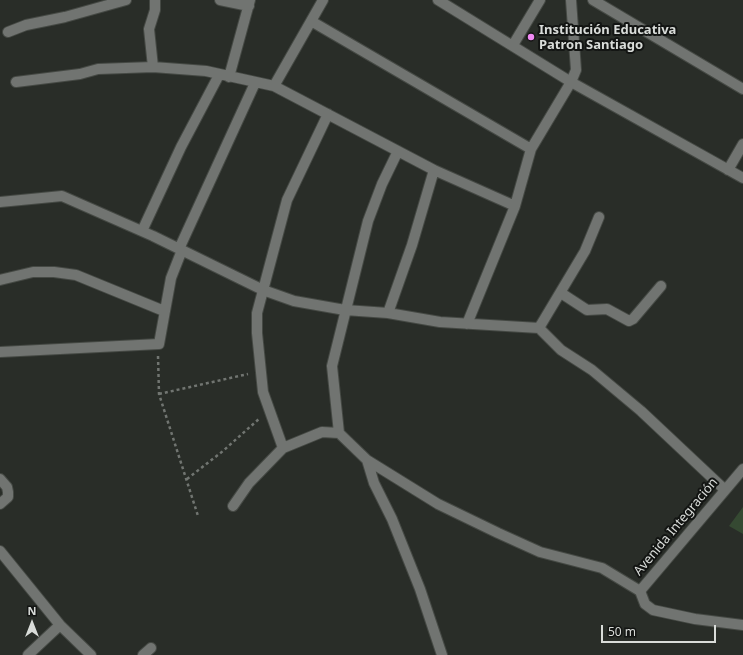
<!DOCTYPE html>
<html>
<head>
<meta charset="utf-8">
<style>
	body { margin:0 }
	#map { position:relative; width:743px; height:655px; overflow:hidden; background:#292d28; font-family:"Noto Sans",sans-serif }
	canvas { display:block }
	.north { position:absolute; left:12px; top:603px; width:40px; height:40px; -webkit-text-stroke:3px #131513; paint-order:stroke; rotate:0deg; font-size:11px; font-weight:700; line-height:16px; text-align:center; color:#d9dcd9 }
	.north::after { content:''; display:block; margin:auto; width:14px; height:18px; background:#d9dcd9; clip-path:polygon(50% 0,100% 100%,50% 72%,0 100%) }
	.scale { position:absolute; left:601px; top:625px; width:115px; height:18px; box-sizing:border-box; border:2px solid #d9dcd9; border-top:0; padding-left:5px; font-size:12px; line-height:14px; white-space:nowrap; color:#d9dcd9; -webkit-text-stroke:3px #131513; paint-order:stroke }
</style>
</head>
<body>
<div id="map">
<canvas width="743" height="655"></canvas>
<div class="north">N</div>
<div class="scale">50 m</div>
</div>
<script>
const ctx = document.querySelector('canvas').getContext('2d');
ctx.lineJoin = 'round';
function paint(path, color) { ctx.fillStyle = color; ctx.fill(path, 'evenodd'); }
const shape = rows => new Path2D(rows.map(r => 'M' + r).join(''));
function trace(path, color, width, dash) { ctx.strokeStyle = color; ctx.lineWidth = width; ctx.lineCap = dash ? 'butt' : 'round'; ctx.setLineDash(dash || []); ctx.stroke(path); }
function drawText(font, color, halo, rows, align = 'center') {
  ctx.font = font + ' "Noto Sans",sans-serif'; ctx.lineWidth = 4; ctx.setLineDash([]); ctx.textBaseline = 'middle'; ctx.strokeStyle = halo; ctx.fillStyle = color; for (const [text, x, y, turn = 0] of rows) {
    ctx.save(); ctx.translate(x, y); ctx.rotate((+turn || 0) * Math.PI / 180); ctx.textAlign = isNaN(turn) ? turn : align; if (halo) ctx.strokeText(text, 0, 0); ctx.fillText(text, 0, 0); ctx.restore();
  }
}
paint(shape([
	[743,507,743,534,729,526]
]), '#354932');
const minor = shape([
	[220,0,249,6],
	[438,0,571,82,743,178],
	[593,0,743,89],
	[311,21,531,149],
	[8,32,26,25,65,17,126,0],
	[513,45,540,0],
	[153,67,149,29,155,10,155,0],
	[229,77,250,0],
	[16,82,80,74,98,69,153,67,206,71,274,86,434,170,515,206],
	[274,86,323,0],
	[728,170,743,144],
	[0,202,62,196,153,236,263,290,294,301,345,310,388,313,440,322,539,328,561,350,592,370,641,411,724,489],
	[142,231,181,147,219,75],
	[179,249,255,83],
	[0,280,33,272,54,272,76,275,164,311],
	[561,293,587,310,607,309,629,321,633,319,661,286],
	[388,313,412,245,434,170],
	[467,324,515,206,531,149,571,82,576,70,571,0],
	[539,328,585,251,599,217],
	[0,352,159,344,171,278,182,250],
	[339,433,332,366,368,221,382,184,398,151],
	[283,448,263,392,257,333,257,313,287,200,328,114],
	[367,460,438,504,498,533,540,552,602,568,640,591],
	[743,469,640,591,645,604,653,610,695,619,743,625],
	[0,479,7,487,8,492,8,497,0,504],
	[233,506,249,483,283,448,322,432,339,433,367,460,374,483,392,519,420,589,442,655],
	[0,551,60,625,91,655],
	[28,655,60,625],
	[143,655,151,648]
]);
trace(minor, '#454944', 12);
trace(shape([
	[158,356,159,394,198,516],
	[159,394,248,374],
	[187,479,223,451,260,418]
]), '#717571', 2.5, [3, 3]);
trace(minor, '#717471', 10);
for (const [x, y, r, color] of [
	[531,37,4,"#f18af4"]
]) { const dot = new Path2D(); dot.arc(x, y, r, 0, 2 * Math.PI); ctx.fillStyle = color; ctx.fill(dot); trace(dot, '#131513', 1.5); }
drawText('bold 13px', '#d9dcd9', '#131513', [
	["Institución Educativa",539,30],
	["Patron Santiago",539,45]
], 'left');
drawText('13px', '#d9dcd9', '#131513', [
	["Avenida Integración",676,527,-50]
]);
</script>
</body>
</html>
